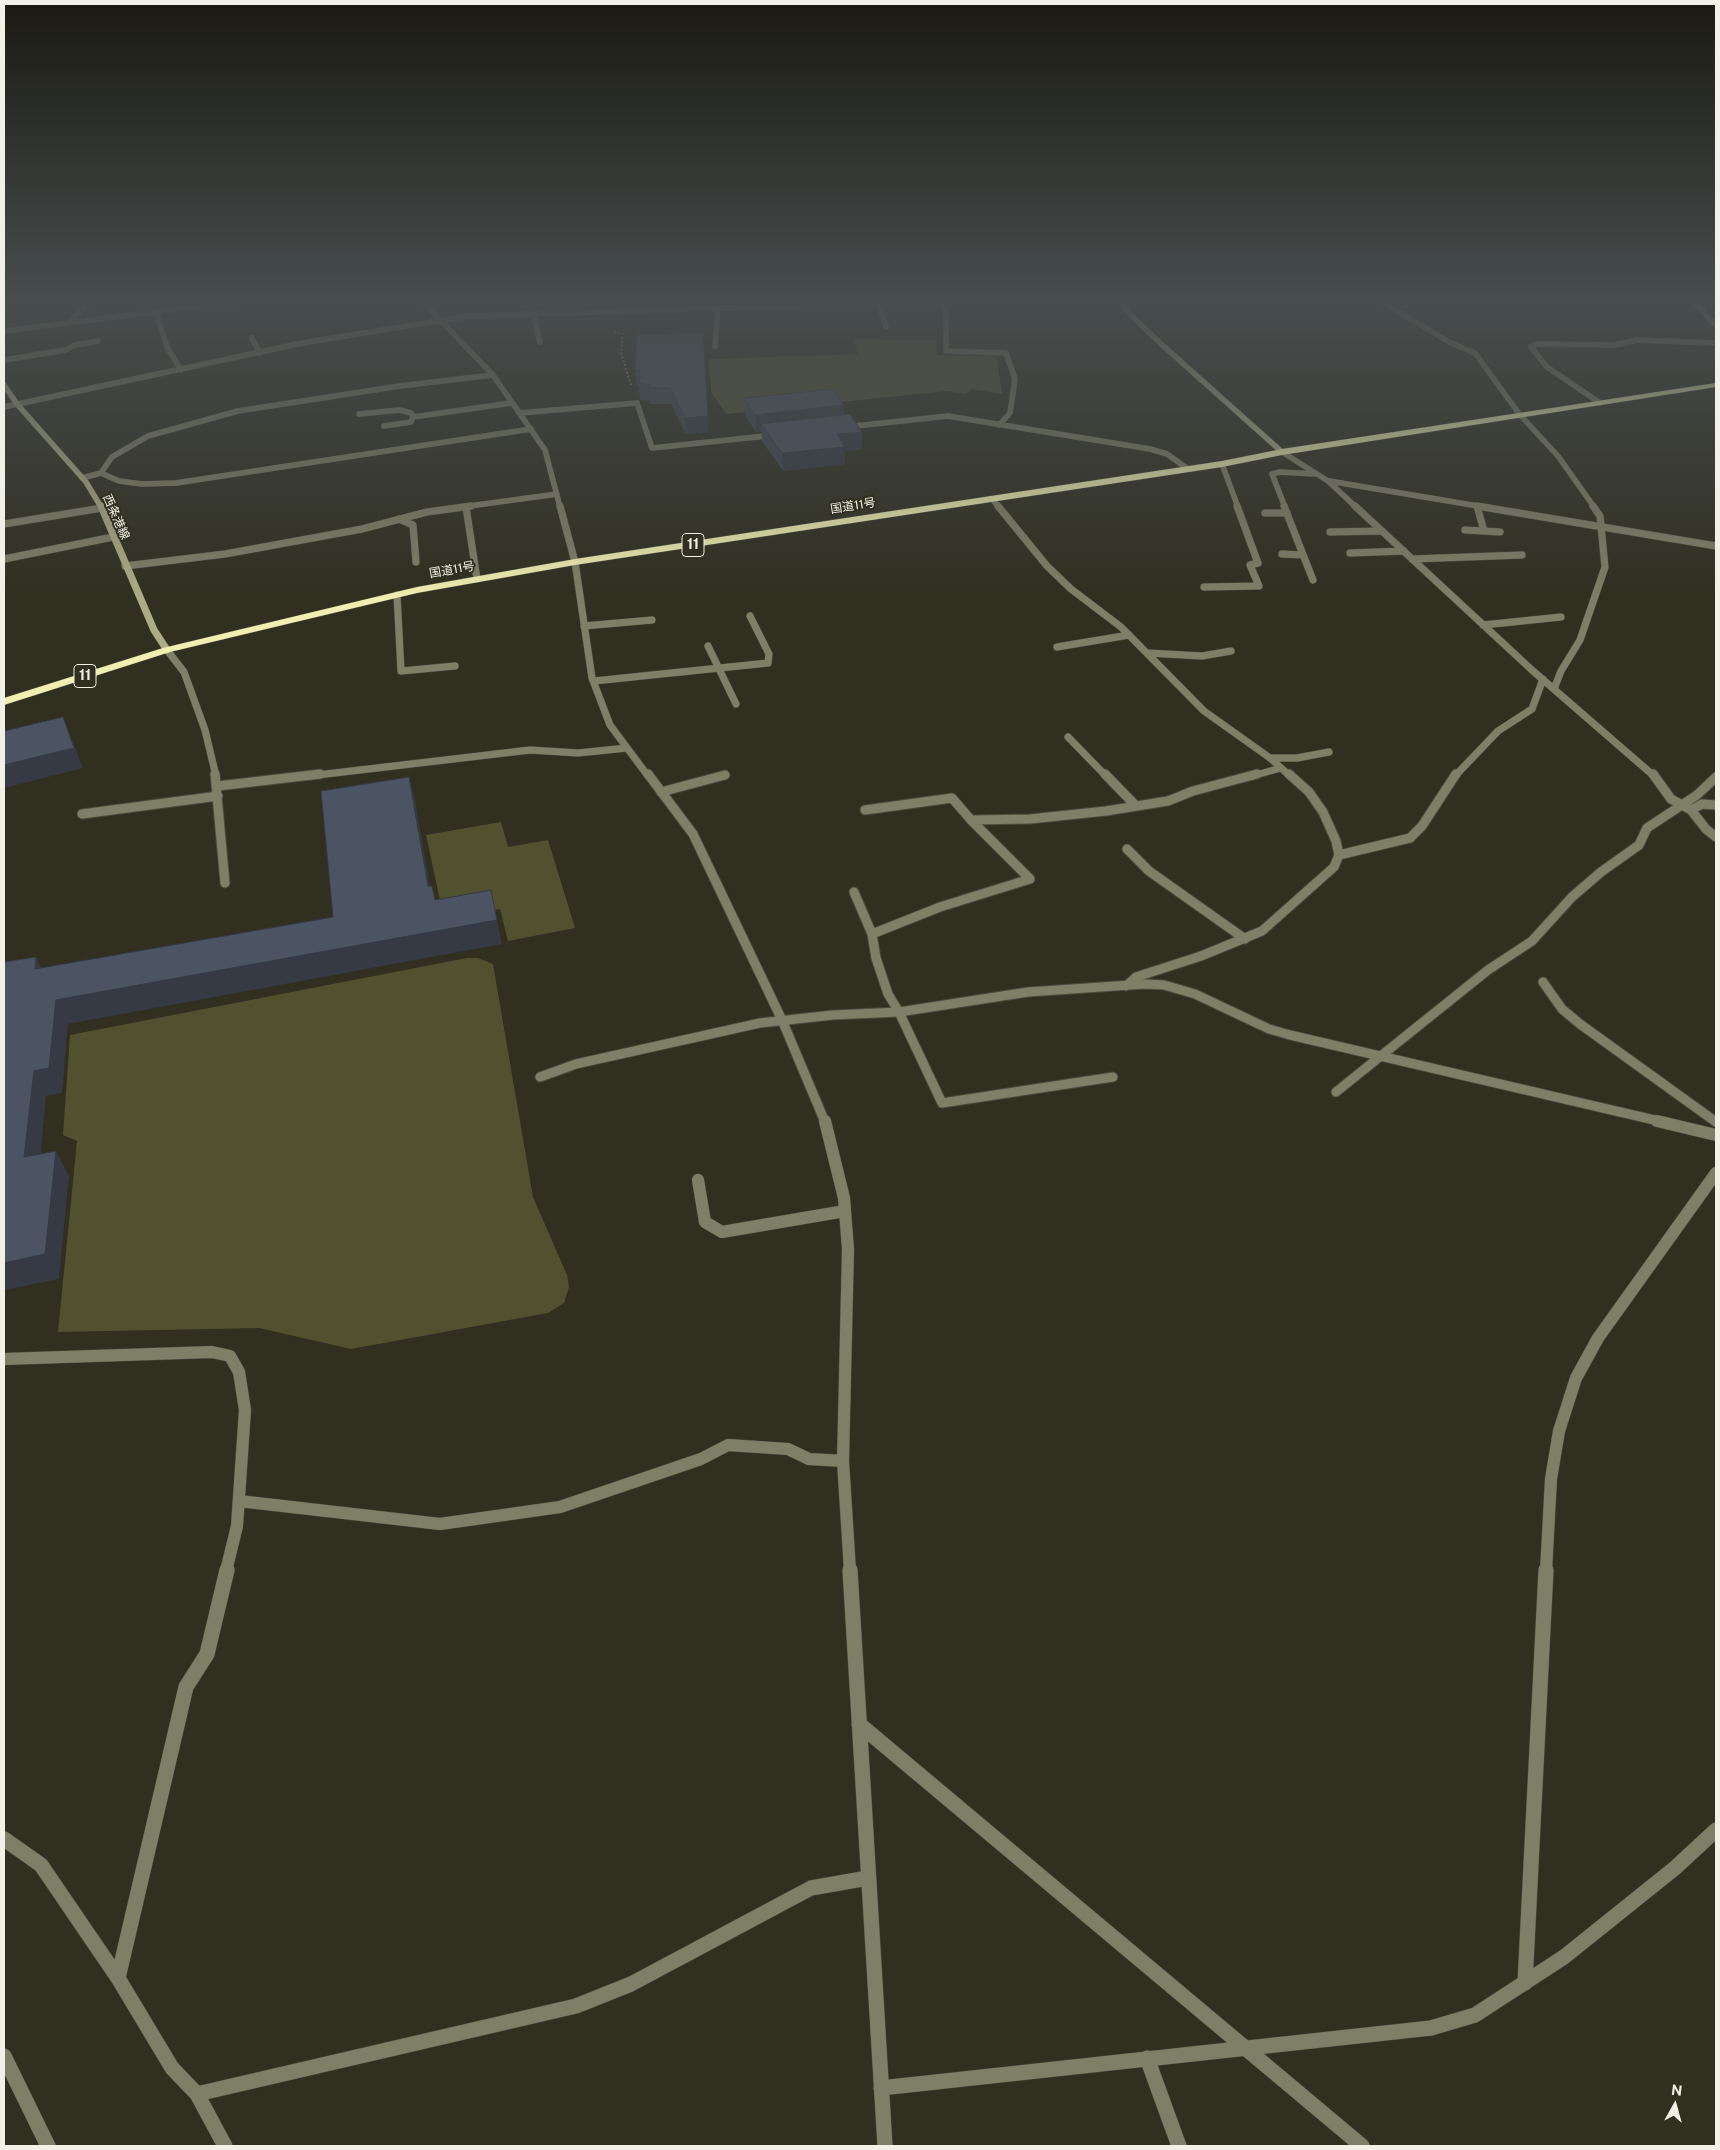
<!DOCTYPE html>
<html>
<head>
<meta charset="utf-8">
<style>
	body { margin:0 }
	#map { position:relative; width:1720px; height:2150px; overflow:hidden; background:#302f20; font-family:"Public Sans",sans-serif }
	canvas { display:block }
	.frame { position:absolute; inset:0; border:5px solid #f1f1e7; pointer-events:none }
	.north { position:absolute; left:1650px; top:2080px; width:50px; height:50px; -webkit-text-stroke:4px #302f20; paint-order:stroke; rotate:7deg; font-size:14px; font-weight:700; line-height:20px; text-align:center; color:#f1f1e7 }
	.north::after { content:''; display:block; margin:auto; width:18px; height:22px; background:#f1f1e7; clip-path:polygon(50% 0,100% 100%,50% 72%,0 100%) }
</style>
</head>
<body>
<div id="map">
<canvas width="1720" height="2150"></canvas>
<div class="frame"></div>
<div class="north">N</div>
</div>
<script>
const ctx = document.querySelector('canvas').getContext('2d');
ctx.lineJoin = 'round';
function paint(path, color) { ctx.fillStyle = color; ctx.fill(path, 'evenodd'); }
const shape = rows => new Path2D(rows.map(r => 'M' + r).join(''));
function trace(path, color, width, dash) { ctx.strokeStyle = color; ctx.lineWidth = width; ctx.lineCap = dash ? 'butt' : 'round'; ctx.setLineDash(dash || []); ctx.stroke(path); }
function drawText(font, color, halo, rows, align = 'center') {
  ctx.font = font + ' "Public Sans","Noto Sans JP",sans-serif'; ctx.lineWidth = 4; ctx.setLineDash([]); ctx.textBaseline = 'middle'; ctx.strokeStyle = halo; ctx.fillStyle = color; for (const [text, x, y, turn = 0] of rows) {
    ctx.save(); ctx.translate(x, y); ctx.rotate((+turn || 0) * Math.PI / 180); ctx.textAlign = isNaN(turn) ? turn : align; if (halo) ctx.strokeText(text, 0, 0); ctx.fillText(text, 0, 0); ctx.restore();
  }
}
paint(shape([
	[854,339,936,340,937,355,992,356,997,359,1002,394,971,389,966,394,947,391,726,414,711,392,709,359,858,354],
	[501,822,508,847,548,840,575,928,508,941,500,909,444,919,426,835],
	[467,958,478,958,493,964,533,1197,567,1275,569,1287,564,1303,548,1313,351,1349,259,1328,58,1332,77,1141,63,1135,70,1035]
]), '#52512f');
const lane = shape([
	[1600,403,1547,367,1531,347,1537,344,1615,345,1637,340,1716,343]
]);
const streetFar4 = shape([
	[420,299,493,375,545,450,560,507],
	[1377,299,1451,343,1475,353,1520,415,1558,456,1594,507],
	[946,300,946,351,1006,353,1015,379,1010,413,999,425],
	[878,302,886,327],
	[156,312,167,347,181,370],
	[533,313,540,342],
	[70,321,94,299],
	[4,331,256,299],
	[252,338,260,353],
	[715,346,718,307],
	[4,360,65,350,75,345,98,341],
	[4,407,302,343,469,316,1023,299],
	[519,413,637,403,652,448,775,435],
	[359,414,400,410,411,413,413,417,411,422,384,426],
	[413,417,511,403],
	[846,427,948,416,1150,449,1167,454,1188,469],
	[1282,452,1328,481,1356,507],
	[1222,464,1238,507],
	[101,473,112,457,148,436,238,411,400,386,493,375],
	[82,478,101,473,119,481,142,484,176,483,531,429],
	[1329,481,1484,507],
	[992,499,999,507],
	[462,507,557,494],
	[1285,507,1272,474,1280,472,1316,474]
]);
const streetFar3 = shape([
	[560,506,575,562,592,678,610,725,648,776],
	[998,506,1047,566,1071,589,1121,627,1204,711,1270,758,1290,776],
	[1284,506,1313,580],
	[1355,506,1533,671,1654,776],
	[1477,506,1716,546],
	[1477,506,1484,531],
	[466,507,477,579],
	[1265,513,1287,513],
	[399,519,413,525,416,562],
	[4,524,102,508],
	[1465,530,1500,532],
	[1330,532,1382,531],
	[1350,553,1404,551],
	[1282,554,1303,555],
	[4,559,113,537],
	[1412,559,1522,555],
	[125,566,225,554,362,529,427,512,471,506],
	[1204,587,1259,586,1250,565,1258,563,1237,506],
	[397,595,401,671,455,666],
	[1483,625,1561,617],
	[584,626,652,620],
	[708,646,736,704],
	[1057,647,1129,635],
	[167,650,184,672,205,730,216,776],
	[1148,653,1202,656,1231,651],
	[594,681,768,663,769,654,750,616],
	[1554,689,1561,671,1580,640,1605,567,1600,516,1593,506],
	[1068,737,1106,776],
	[1270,758,1297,758,1329,752],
	[309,776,530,750,578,753,627,748],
	[723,776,725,775],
	[1252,776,1281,768],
	[1455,776,1498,731,1532,709,1543,679]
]);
const streetFar2 = shape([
	[215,774,225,883],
	[648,774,693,834,782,1020,825,1122],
	[1105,774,1136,806],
	[1289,774,1309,792,1323,812,1336,841,1339,855],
	[1653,774,1671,799,1691,810,1706,829,1716,837],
	[218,786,320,774],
	[661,792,725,775],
	[865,810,952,798,971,820,1030,819,1106,811,1168,801,1193,791,1257,774],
	[1691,810,1702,804,1716,805],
	[82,814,218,796],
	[971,820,1030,879,940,907,872,934,876,958,888,994,899,1012,942,1103,1113,1077],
	[1127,849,1149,871,1245,939],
	[854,892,872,934],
	[1543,982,1562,1009,1580,1024,1716,1122],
	[1126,986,1136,977,1201,956,1262,931,1334,867,1339,855,1410,838,1422,826,1456,774],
	[540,1077,576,1064,760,1023,833,1015,899,1012,1028,992,1145,984,1164,985,1195,994,1269,1029,1290,1035,1663,1122],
	[1336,1092,1488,970,1532,941,1572,897,1601,872,1639,845,1647,828,1697,795,1716,777]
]);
const streetFar1 = shape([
	[825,1121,844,1198,848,1249,843,1461,850,1571],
	[1657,1121,1716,1135],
	[698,1180,705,1222,722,1232,845,1211],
	[4,1359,212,1352,230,1356,239,1372,245,1410,237,1526,226,1571],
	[239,1501,440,1524,560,1507,701,1459,728,1445,788,1449,809,1459,843,1461],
	[1546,1571,1551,1479,1559,1431,1576,1378,1598,1338,1716,1173]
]);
const street = shape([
	[850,1570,885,2146],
	[859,1724,1362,2146],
	[4,1839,41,1865,118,1978,172,2068,197,2094,225,2146],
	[118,1978,186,1687,207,1654,227,1570],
	[1525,1983,1546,1570],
	[4,2056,48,2146],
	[1147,2058,1179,2146],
	[881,2088,1431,2028,1475,2015,1564,1957,1675,1868,1716,1830],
	[197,2094,576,2006,631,1984,811,1888,868,1878]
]);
const secondaryFar1 = shape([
	[1119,299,1132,316,1159,342,1282,452],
	[1692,299,1716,326],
	[4,385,17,404,86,482,101,507]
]);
const secondary = shape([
	[101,506,154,630,167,650]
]);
const highway = shape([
	[1716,383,1716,387,1282,455,1222,467,575,565,417,593,170,652,4,705,4,698,163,648,417,587,575,559,1222,461,1282,449,1716,383]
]);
trace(lane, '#4b4a3c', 6);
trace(streetFar4, '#4b4a3c', 6);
trace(streetFar3, '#4b4a3c', 8);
trace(streetFar2, '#4b4a3c', 11);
trace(streetFar1, '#4b4a3c', 13);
trace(street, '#4b4a3c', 16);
trace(secondaryFar1, '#4b4a3c', 6);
trace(secondary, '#4b4a3c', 8);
trace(highway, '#4b4a3c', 1);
trace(shape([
	[614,332,623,334,621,353,631,385]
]), '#858578', 2, [2, 2]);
trace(lane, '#7f7e66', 5.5);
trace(streetFar4, '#7f7e66', 5.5);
trace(streetFar3, '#7f7e66', 7);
trace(streetFar2, '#7f7e66', 9);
trace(streetFar1, '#7f7e66', 12);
trace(street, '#7f7e66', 15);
trace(secondaryFar1, '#adac84', 5.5);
trace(secondary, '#adac84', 7);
paint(highway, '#f0eeb0');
paint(shape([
	[637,335,709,432,686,434,671,404,651,404,651,401,640,400,639,386,637,386,635,370],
	[744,398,844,405,844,415,862,449,845,451,845,464,783,471,762,441,762,431,756,432,745,415]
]), '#414754');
paint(shape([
	[703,333,709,432,686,434,685,418],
	[844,405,844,422,761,424,762,431,756,432,755,415],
	[862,432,862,449,845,451,845,464,783,471,782,453,837,434],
	[63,717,83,768,4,788,4,765],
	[409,777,415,800,434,910,428,886],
	[497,920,502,944,68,1024,62,1093,46,1096,38,1182,24,1157,34,1071,56,1000],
	[36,957,48,981,35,969],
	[56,1151,69,1176,59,1279,4,1290,4,1263]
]), '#353a45');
const building = shape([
	[703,333,708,416,685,418,670,388,650,388,650,385,639,383,640,370,635,370,637,335,703,333],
	[833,389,844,405,755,415,744,398,833,389],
	[850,414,862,432,837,434,845,447,782,453,761,424,850,414],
	[63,717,74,748,4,765,4,731,63,717],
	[409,777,428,886,432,886,435,900,491,890,497,920,56,1000,49,1068,34,1071,24,1157,56,1151,45,1254,4,1263,4,962,36,957,35,969,333,917,321,791,409,777]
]);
paint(building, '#4c5362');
trace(building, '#353a45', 1);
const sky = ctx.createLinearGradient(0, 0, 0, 600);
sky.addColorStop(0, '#1a1a12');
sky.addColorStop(0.5, '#484d4e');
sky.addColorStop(1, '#484d4e00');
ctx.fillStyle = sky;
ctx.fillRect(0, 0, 1720, 600);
drawText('12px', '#f1f1e7', '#302f20', [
	["国道11号",853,506,-9],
	["西条港線",116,517,66],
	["国道11号",452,570,-10]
]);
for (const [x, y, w] of [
	[693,545,22],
	[85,676,22]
]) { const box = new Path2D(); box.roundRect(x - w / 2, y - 11.5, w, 23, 4); ctx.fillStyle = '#302f20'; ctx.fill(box); trace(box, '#f1f1e7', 1); }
drawText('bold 14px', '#f1f1e7', null, [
	["11",693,545],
	["11",85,676]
]);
</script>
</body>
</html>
